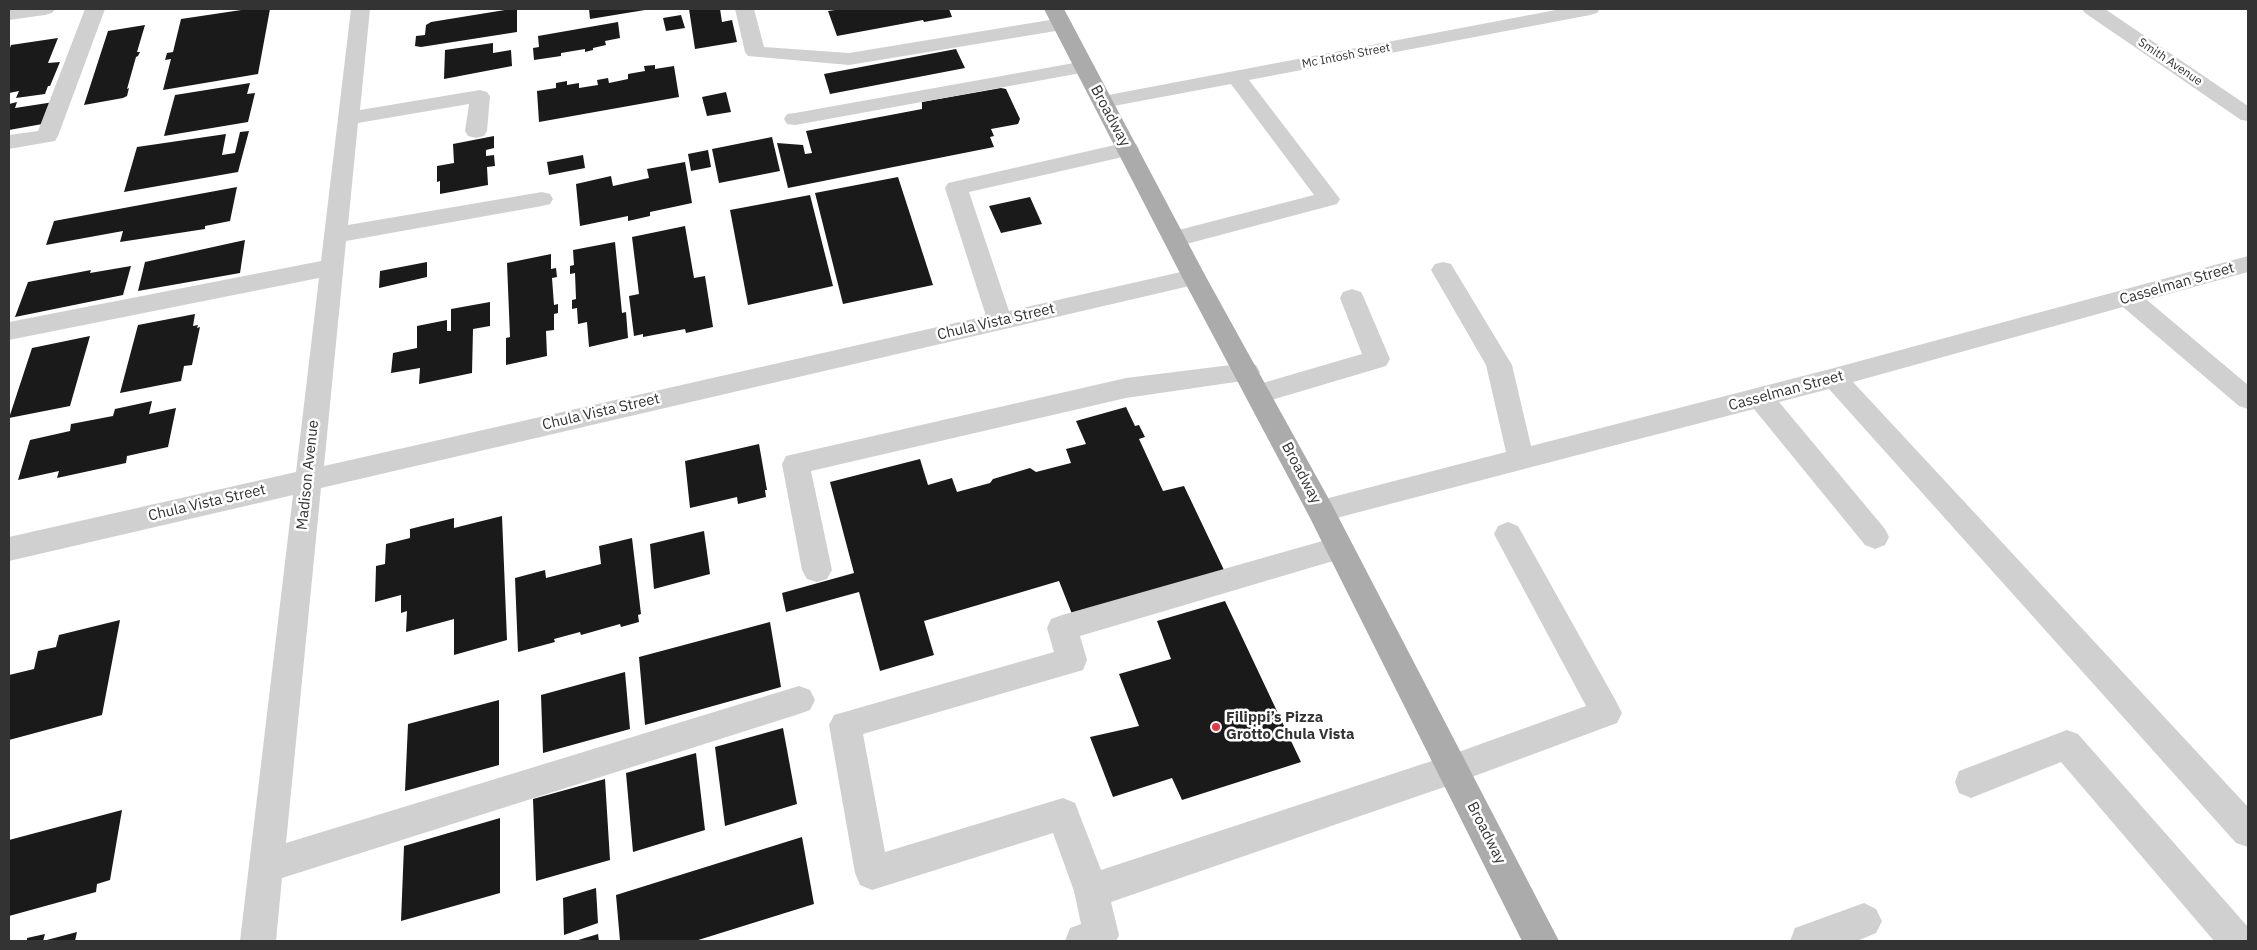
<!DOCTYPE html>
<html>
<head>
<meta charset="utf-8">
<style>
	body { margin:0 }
	#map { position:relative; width:2257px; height:950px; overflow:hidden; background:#fff; font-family:"IBM Plex Sans",sans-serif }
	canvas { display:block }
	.frame { position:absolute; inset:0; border:10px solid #333; pointer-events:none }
</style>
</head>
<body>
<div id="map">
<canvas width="2257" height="950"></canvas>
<div class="frame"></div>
</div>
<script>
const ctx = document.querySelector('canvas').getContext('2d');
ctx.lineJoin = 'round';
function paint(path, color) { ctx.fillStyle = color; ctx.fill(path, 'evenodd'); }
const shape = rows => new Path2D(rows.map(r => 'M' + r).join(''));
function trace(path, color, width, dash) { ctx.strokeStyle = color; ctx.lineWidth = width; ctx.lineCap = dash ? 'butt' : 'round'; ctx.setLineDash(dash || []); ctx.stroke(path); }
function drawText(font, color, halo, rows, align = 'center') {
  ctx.font = font + ' "IBM Plex Sans",sans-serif'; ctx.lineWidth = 5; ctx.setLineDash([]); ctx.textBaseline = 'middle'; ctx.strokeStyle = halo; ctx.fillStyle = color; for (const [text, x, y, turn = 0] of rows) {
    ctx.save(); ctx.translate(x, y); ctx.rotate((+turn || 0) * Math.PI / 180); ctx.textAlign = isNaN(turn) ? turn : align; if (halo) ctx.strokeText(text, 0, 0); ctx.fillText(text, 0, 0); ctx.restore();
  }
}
paint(shape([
	[248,9,270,9,258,74,163,90,171,59,165,60,167,53,173,52,181,19],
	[511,9,517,9,517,32,421,47,415,46,416,36,425,35,426,25,431,22],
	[589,9,645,9,645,10,590,19],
	[689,9,720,9,722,22,732,20,737,42,695,49],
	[842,9,949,9,952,17,924,22,923,20,837,36,828,11],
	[681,15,685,28,666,31,663,18],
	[618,22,620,38,605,41,606,45,593,48,593,50,585,52,585,49,561,53,561,56,534,60,533,48,539,47,538,36],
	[145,25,137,52,140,52,138,56,136,57,127,89,129,88,127,96,123,98,84,105,108,31],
	[58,38,48,63,60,62,50,86,48,86,45,94,16,98,19,91,9,93,9,51,11,45],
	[493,43,493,53,511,50,512,66,444,79,445,50],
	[956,49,965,68,830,94,824,74],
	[655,65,655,69,674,66,679,97,539,122,537,91,556,88,556,83,567,81,567,85,579,83,579,88,598,85,597,80,608,78,609,83,628,79,628,74,645,71,644,66],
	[250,83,247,94,255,93,248,122,164,136,175,95],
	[1001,88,1006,89,1020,119,1018,124,991,129,994,136,990,137,994,147,788,188,777,143,803,145,805,154,812,153,806,131,922,109,922,102],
	[726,92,731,112,707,116,702,97],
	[17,102,15,108,54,102,48,123,9,130,9,104],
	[249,131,238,172,124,192,137,147,226,134,222,155,235,153,240,132],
	[494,136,494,148,486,150,486,156,494,155,495,166,487,167,488,185,440,194,440,181,437,182,437,166,454,163,453,144],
	[772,137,780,171,719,183,712,149],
	[708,150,711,167,691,171,688,154],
	[583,155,585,168,549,175,547,162],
	[685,162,692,203,650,212,650,216,628,221,628,216,580,226,576,184,611,176,613,186,649,178,647,169],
	[898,177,933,285,843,304,815,193],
	[237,187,230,221,205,226,205,229,120,242,123,231,46,245,54,221],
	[810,195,833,286,748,305,730,210],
	[1030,197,1042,224,1001,233,989,206],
	[685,226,694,278,705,276,713,327,686,333,685,329,643,337,643,334,634,336,629,296,639,294,632,237],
	[245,240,240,273,138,291,145,262],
	[615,242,622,313,626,312,628,338,589,347,587,322,578,324,577,308,572,309,572,300,576,299,575,273,570,274,570,266,574,265,573,250],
	[551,254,551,269,556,268,557,277,552,278,554,305,558,304,558,313,554,314,554,330,546,331,547,356,506,365,506,338,510,337,507,263],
	[427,262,427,277,379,288,380,271],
	[131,266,123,295,15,317,28,282,91,270,90,273],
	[490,302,490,326,473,329,472,373,419,384,420,368,391,373,393,353,417,348,417,326,447,320,447,331,451,331,451,309],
	[195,314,193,326,198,325,197,328,200,327,192,365,184,366,181,381,120,393,138,325],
	[90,336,70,406,9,418,32,348],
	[152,401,149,414,176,408,168,447,127,456,126,463,57,478,59,471,18,480,30,440,70,431,71,424,113,416,115,409],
	[1126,407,1135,426,1139,425,1145,437,1139,439,1163,491,1184,486,1224,570,1072,614,1059,581,924,621,934,655,880,671,859,592,786,612,782,593,854,573,830,482,920,459,928,485,952,478,957,492,990,483,993,479,1030,468,1036,472,1071,463,1066,449,1086,444,1076,421],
	[759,444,767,490,765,490,766,497,738,504,737,497,690,508,685,461],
	[502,516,507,640,454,655,454,619,406,632,407,611,401,613,401,595,375,602,376,566,385,564,386,544,410,538,410,529,454,518,454,528],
	[704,531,710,574,654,589,650,544],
	[632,538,641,614,638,615,639,622,621,627,620,624,581,635,580,632,554,639,555,642,518,652,515,578,545,570,546,578,601,564,599,546],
	[1225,601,1301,762,1182,800,1172,778,1113,797,1090,737,1139,726,1119,674,1171,659,1157,621],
	[120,620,102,715,9,740,9,675,34,669,38,651,56,647,59,635],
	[770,622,781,687,645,725,639,657],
	[625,672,630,729,543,753,541,695],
	[499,700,499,765,405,791,408,724],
	[783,728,797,804,725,826,715,747],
	[696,753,705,830,633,852,626,773],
	[605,779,610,860,536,881,533,799],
	[122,810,110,880,97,884,96,892,9,916,9,840],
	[500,818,500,893,401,921,404,846],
	[802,837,814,904,695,941,620,941,616,895],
	[596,888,598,923,564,935,563,898],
	[77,932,75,941,27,941,27,938,45,934,43,941],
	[598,934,599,941,575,941]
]), '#1a1a1a');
paint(shape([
	[9,9,55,9,52,13,45,15,9,20,9,9],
	[85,9,105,9,58,136,55,141,9,149,9,135,38,131,85,9],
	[351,9,370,9,360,110,480,90,487,92,490,96,487,131,484,136,476,138,468,136,465,131,469,104,358,123,348,225,542,192,550,194,553,199,550,204,542,206,346,241,324,466,986,316,945,188,948,183,1128,142,1136,144,1139,149,1136,154,969,192,1009,311,1194,269,1202,271,1206,277,1202,283,1194,285,321,488,286,843,799,686,810,690,815,700,810,710,799,714,282,878,276,941,240,941,293,495,9,561,9,537,296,472,319,278,9,340,9,322,321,261,351,9],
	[735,9,754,9,764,47,849,53,1062,18,1069,20,1072,24,1069,28,1062,30,849,65,748,56,745,52,735,9],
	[1561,9,1600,9,1597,13,1590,15,1249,80,1340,199,1337,204,1175,247,1167,245,1163,239,1167,233,1314,195,1231,84,1103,108,1096,106,1093,102,1096,98,1103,96,1561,9],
	[2082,9,2105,9,2248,106,2248,121,2241,120,2085,13,2082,9],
	[1085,61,1092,63,1095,67,1092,71,795,125,787,124,784,119,787,114,795,113,1085,61],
	[2248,256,2248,272,2147,300,2248,385,2248,409,2239,406,2123,307,1853,382,2248,807,2248,847,2236,843,1829,389,1779,402,1885,529,1889,537,1885,545,1875,549,1865,545,1754,409,1321,522,1311,519,1307,511,1311,503,1321,500,1506,452,1486,365,1431,270,1435,264,1443,262,1451,264,1512,365,1531,446,1834,368,2248,256],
	[1352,289,1361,292,1364,298,1390,359,1386,366,1258,404,1249,401,1245,394,1249,387,1362,354,1340,298,1343,292,1352,289],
	[1247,363,1256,365,1260,372,1256,379,1126,398,811,471,832,570,827,579,817,582,807,579,802,570,782,464,786,456,1126,378,1247,363],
	[1508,522,1518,526,1617,703,1622,713,1617,723,1453,784,1111,902,1119,935,1116,941,1065,941,1070,928,1081,924,1074,891,1053,833,872,890,860,885,855,873,829,725,834,715,1054,652,1047,628,1051,619,1062,615,1340,536,1350,540,1354,548,1350,556,1080,636,1087,660,1083,670,863,734,885,852,1063,798,1075,803,1101,870,1453,754,1586,706,1494,534,1498,526,1508,522],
	[2067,730,2078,734,2248,927,2248,941,2214,941,2061,762,1971,798,1959,793,1955,782,1959,771,2067,730],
	[1864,903,1876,909,1882,921,1876,933,1857,941,1790,941,1795,928,1864,903]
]), '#d0d0d0');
paint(shape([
	[1044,9,1064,9,1206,277,1331,503,1559,941,1522,941,1309,516,1182,277,1044,9]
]), '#ababab');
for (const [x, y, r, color] of [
	[1216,727,5,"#e63946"]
]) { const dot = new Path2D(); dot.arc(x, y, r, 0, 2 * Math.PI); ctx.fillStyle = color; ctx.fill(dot); trace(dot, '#fff', 2); }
drawText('12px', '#333', '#fff', [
	["Mc Intosh Street",1346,56,-11],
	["Smith Avenue",2170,62,34]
]);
drawText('15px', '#333', '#fff', [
	["Broadway",1110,116,62],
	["Casselman Street",2177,284,-16],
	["Chula Vista Street",996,322,-13],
	["Casselman Street",1786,391,-15],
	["Chula Vista Street",601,412,-13],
	["Broadway",1301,473,62],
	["Madison Avenue",308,475,-84],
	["Chula Vista Street",207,503,-13],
	["Broadway",1486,833,63]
]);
drawText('bold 15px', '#333', '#fff', [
	["Filippi’s Pizza",1226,718],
	["Grotto Chula Vista",1226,735]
], 'left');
</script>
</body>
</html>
